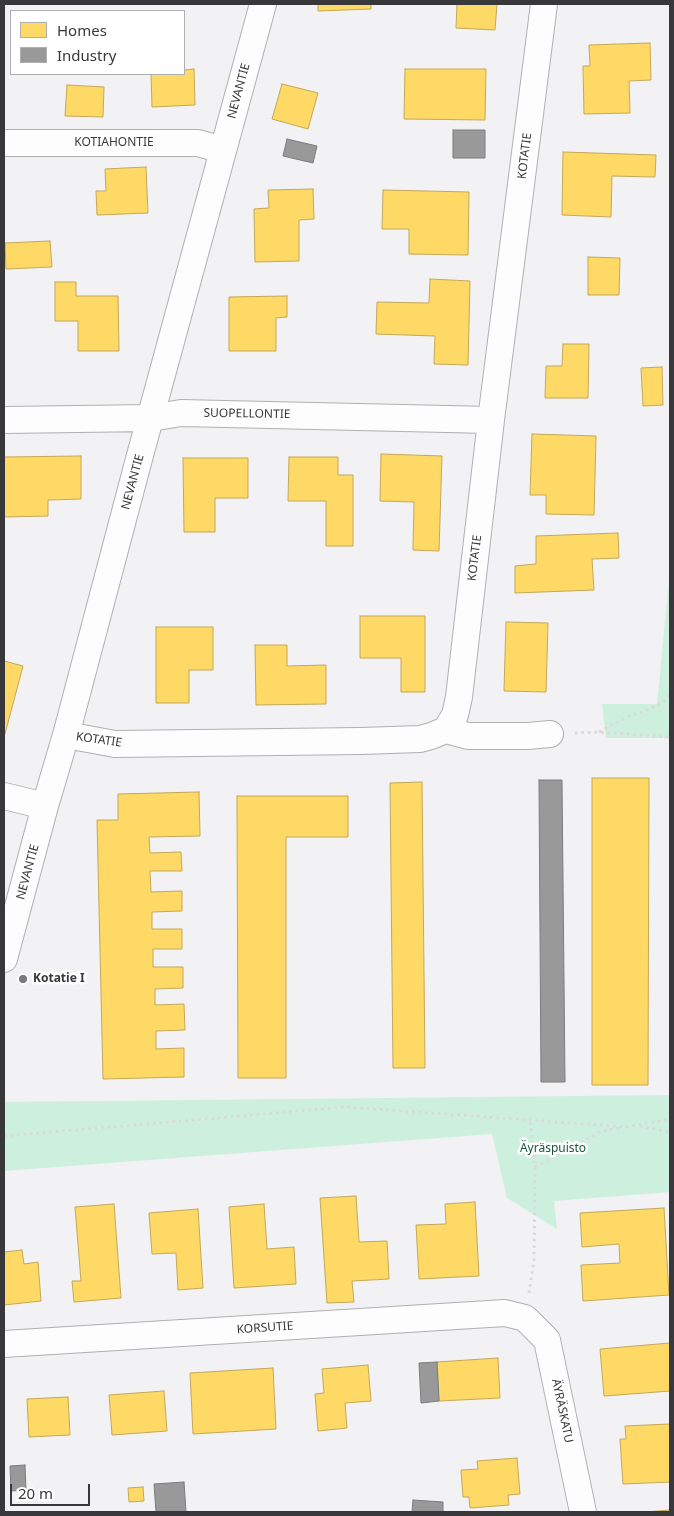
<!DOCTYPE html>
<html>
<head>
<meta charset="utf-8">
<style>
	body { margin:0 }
	#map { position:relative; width:674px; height:1516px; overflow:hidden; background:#f2f1f3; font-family:"Noto Sans",sans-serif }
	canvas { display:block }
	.frame { position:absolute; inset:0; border:5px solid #383739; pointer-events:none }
	.legend { position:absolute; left:10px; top:10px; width:175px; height:65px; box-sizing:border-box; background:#fff; border:1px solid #afafb0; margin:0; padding:6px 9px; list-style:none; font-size:15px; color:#383739 }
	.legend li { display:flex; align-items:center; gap:10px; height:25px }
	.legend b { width:25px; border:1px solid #afafb0 }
	.scale { position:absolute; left:10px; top:1484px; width:80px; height:22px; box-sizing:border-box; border:2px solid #383739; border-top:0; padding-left:6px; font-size:15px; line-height:18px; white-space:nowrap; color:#383739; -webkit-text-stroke:4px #fff; paint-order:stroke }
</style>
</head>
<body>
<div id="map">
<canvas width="674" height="1516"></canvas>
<div class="frame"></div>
<ul class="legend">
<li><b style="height:14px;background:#ffd966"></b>Homes</li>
<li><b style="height:14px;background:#999"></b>Industry</li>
</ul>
<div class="scale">20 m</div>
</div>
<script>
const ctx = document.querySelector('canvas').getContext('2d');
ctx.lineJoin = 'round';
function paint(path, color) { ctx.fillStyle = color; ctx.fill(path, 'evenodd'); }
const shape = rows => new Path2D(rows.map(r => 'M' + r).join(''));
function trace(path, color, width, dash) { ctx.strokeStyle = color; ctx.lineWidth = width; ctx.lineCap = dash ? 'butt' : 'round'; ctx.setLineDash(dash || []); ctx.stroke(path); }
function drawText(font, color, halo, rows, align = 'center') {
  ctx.font = font + ' "Noto Sans",sans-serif'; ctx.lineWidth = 5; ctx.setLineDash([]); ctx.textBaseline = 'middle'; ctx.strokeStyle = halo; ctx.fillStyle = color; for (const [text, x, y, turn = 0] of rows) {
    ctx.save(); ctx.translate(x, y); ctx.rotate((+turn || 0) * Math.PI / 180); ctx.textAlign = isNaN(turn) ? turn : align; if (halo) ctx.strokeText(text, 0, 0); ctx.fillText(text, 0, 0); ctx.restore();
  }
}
paint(shape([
	[670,570,670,738,606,738,602,704,657,704],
	[670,1095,670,1192,554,1201,557,1229,507,1198,492,1134,4,1171,4,1102]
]), '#cdf0de');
const homes = shape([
	[318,4,371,4,371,9,318,11,318,4],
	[457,4,497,4,495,30,456,28,457,4],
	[650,43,651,80,629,81,630,113,584,114,583,66,590,66,589,45,650,43],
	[194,69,195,105,152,107,151,74,184,74,184,70,194,69],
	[405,69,486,69,485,120,404,119,405,69],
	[282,84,318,93,308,129,272,119,282,84],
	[67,85,104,87,103,117,65,116,67,85],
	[563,152,656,155,655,177,612,176,611,217,562,215,563,152],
	[146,167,148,213,97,215,96,191,106,191,105,169,146,167],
	[313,189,314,219,299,220,299,261,255,262,254,209,269,208,268,190,313,189],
	[383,190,469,192,468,255,409,254,409,229,382,229,383,190],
	[50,241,52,267,6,269,5,243,50,241],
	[588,257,620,258,619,295,588,295,588,257],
	[430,279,470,281,468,365,434,364,435,336,376,334,377,302,429,303,430,279],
	[55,282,76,282,76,296,118,296,119,351,78,351,78,321,55,321,55,282],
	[287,296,287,317,276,318,276,351,229,351,229,297,287,296],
	[563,344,589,344,588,398,545,398,546,366,562,366,563,344],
	[662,367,663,405,643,406,641,368,662,367],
	[532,434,596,436,594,515,546,514,546,495,530,495,532,434],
	[381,454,442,456,439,551,413,550,414,502,380,501,381,454],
	[81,456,81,499,48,500,48,516,4,517,4,457,81,456],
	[289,457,338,457,338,475,353,475,353,546,326,546,326,501,288,501,289,457],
	[183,458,248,458,248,498,215,498,215,532,184,532,183,458],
	[618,533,619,558,592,559,594,590,515,593,515,566,536,564,536,536,618,533],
	[360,616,425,616,425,692,401,692,401,658,360,658,360,616],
	[506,622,548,623,546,692,504,691,506,622],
	[156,627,213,627,213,670,189,670,189,703,156,703,156,627],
	[255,645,287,645,287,666,326,665,326,704,256,705,255,645],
	[4,661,23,666,5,734,4,734,4,661],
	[592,778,649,778,648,1085,592,1085,592,778],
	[422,782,425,1068,393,1068,390,783,422,782],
	[199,792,200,836,149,837,150,853,181,852,182,871,150,871,151,892,182,891,182,911,152,912,152,929,182,929,182,949,153,949,153,967,183,967,183,988,155,989,155,1005,184,1004,185,1030,156,1031,156,1049,184,1048,184,1077,103,1079,97,820,118,820,118,794,199,792],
	[237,796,348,796,348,837,286,837,286,1078,238,1078,237,796],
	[356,1196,359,1242,387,1241,389,1279,352,1281,354,1302,327,1303,320,1198,356,1196],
	[475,1202,479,1276,419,1279,416,1225,446,1224,445,1204,475,1202],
	[114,1204,121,1298,74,1302,72,1281,81,1281,75,1207,114,1204],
	[264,1204,267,1249,294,1247,296,1284,234,1288,229,1207,264,1204],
	[664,1208,669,1295,583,1301,581,1265,620,1263,619,1244,582,1247,580,1213,664,1208],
	[198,1209,203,1288,178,1290,176,1253,152,1254,149,1213,198,1209],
	[22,1250,24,1264,38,1262,41,1301,4,1305,4,1252,22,1250],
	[670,1343,670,1391,604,1396,600,1349,670,1343],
	[498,1358,500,1398,439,1401,437,1362,498,1358],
	[368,1365,371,1401,345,1403,347,1428,318,1431,315,1394,324,1393,322,1369,368,1365],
	[273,1368,276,1429,193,1434,190,1373,273,1368],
	[164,1391,167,1431,112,1435,109,1395,164,1391],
	[68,1397,70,1435,29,1437,27,1399,68,1397],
	[670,1424,670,1482,623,1484,620,1439,626,1439,625,1426,670,1424],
	[517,1458,520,1494,508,1495,509,1505,470,1508,469,1497,463,1497,461,1470,478,1469,477,1461,517,1458],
	[143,1487,144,1501,129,1502,128,1488,143,1487],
	[670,1510,670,1512,645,1512,670,1510]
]);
paint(homes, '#ffd966');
trace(homes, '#c3a858', 1);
const industry = shape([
	[453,130,485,130,485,158,453,158,453,130],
	[287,139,317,146,313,163,283,156,287,139],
	[539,780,562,780,565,1082,541,1082,539,780],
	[437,1362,439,1401,421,1403,419,1363,437,1362],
	[25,1465,26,1490,11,1491,10,1466,25,1465],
	[184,1482,186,1512,156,1512,154,1484,184,1482],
	[413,1500,443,1502,443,1512,412,1512,413,1500]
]);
paint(industry, '#999');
trace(industry, '#7c7c7c', 1);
const minor = shape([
	[4,143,198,143,223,150],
	[4,420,151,418,181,413,491,420],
	[446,730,468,736,528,736,550,734],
	[66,735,115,744,361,741,420,739,431,736,446,730,455,715,459,697,491,420,544,4],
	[4,796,45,806],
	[4,959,45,806,66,735,139,459,263,4],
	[4,1344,505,1313,525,1318,547,1340,583,1512]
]);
trace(minor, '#b0afb1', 28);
trace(shape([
	[599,732,629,716,648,710,666,700,670,695],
	[575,733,598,732,670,737],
	[640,1126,670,1132],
	[626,1127,670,1119],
	[4,1136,346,1107,627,1127],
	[535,1167,602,1131,620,1128],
	[529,1293,534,1260,535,1167,530,1119]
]), '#dad9da', 3, [2.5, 4]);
trace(minor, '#fdfdfd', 26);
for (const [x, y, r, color] of [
	[23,979,5,"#79787a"]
]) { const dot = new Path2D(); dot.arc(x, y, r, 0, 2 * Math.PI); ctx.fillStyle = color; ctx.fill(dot); trace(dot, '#fff', 2); }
drawText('12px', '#383739', '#fff', [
	["NEVANTIE",239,91,-75],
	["KOTIAHONTIE",114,143],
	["KOTATIE",525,156,-83],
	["SUOPELLONTIE",247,414,1],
	["NEVANTIE",133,482,-75],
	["KOTATIE",475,558,-83],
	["KOTATIE",99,740,8],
	["NEVANTIE",28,872,-75],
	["KORSUTIE",265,1328,-4],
	["ÄYRÄSKATU",562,1411,78]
]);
drawText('bold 12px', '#383739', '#fff', [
	["Kotatie I",33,979]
], 'left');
drawText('12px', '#1d543b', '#fff', [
	["Äyräspuisto",553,1149]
]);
</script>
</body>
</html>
